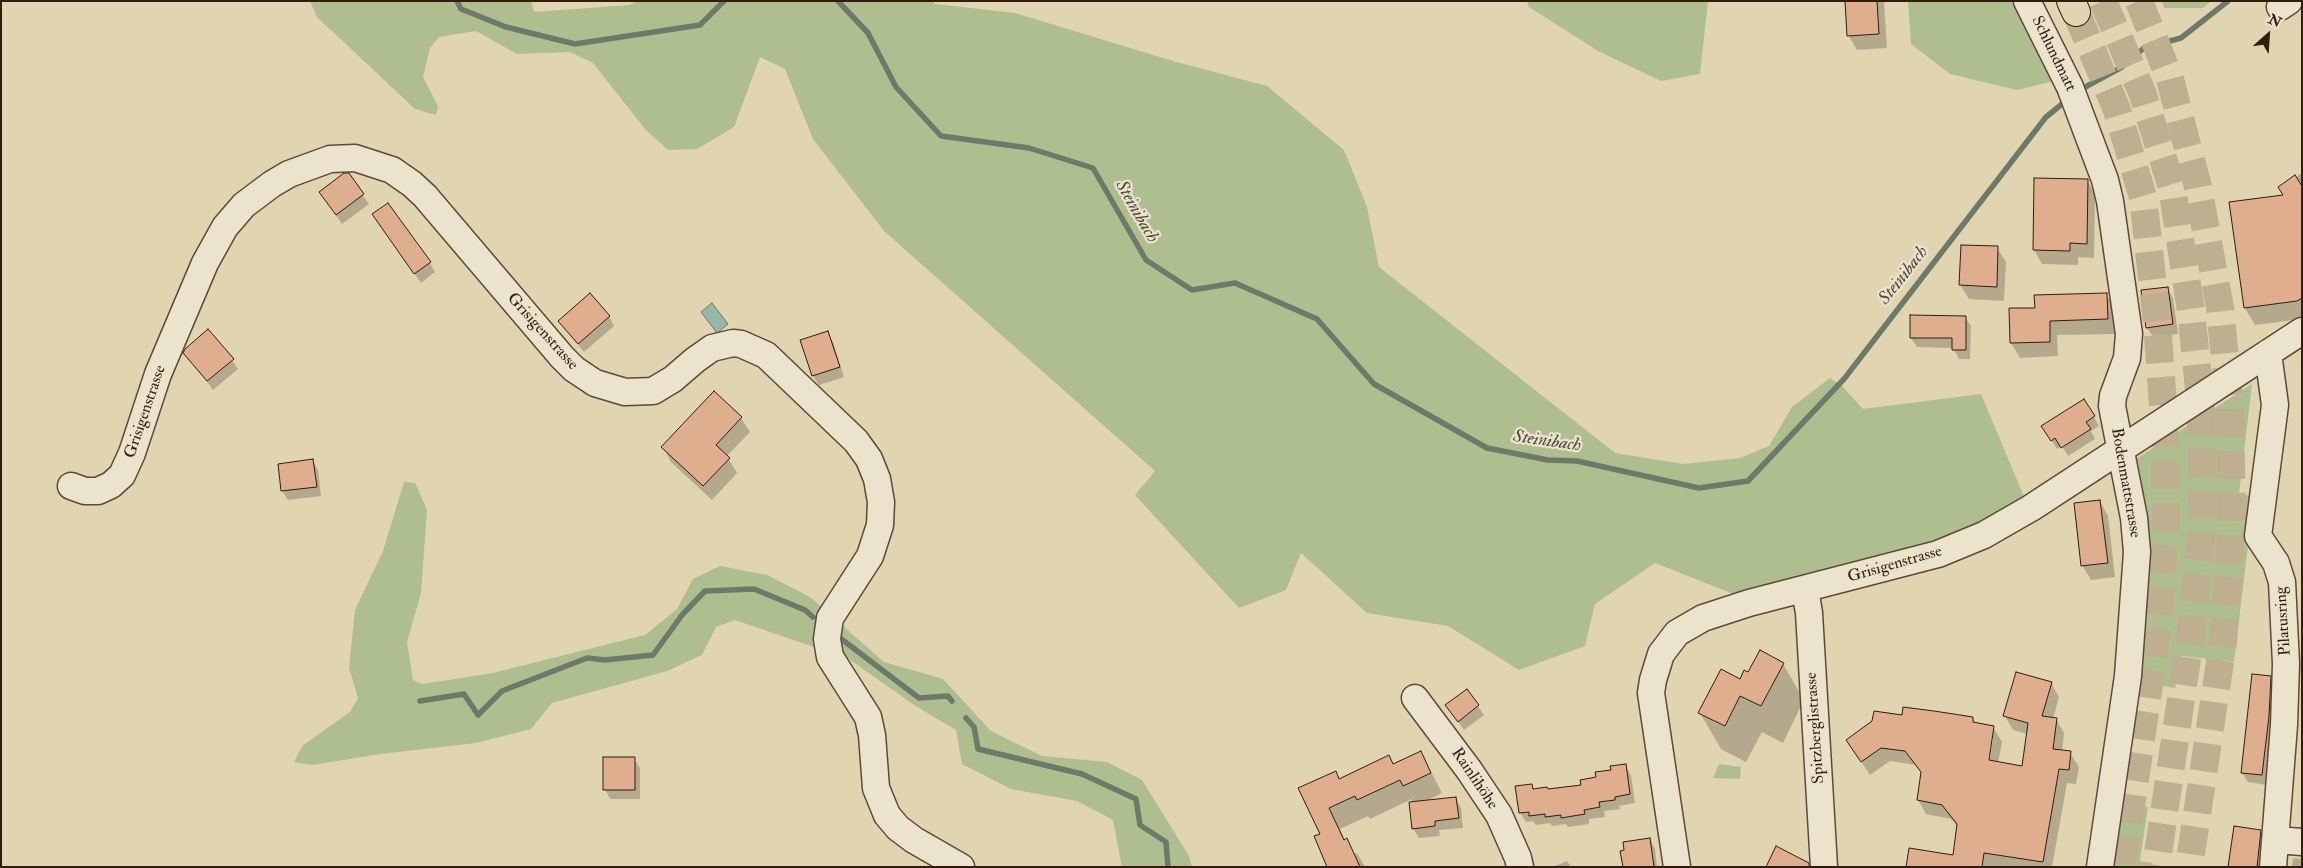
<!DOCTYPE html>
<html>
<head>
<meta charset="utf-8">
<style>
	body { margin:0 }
	#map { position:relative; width:2303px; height:868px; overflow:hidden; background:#e1d4b1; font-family:"IM FELL Double Pica",serif }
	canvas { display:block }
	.frame { position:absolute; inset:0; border:2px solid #311c0d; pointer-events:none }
	.north { position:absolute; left:2243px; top:10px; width:50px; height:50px; -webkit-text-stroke:4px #ece3cc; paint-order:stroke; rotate:26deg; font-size:14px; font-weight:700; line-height:20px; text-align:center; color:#311c0d }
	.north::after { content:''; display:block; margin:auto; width:18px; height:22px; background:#311c0d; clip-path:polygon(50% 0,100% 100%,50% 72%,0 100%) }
</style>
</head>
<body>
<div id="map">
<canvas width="2303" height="868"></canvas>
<div class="frame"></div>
<div class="north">N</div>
</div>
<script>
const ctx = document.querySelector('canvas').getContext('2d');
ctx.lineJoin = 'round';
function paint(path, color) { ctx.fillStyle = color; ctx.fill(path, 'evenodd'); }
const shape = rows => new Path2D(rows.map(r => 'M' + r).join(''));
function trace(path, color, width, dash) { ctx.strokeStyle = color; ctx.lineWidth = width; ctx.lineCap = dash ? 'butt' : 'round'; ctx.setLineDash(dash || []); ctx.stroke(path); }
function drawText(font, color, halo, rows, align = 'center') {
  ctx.font = font + ' "IM FELL Double Pica",serif'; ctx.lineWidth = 4.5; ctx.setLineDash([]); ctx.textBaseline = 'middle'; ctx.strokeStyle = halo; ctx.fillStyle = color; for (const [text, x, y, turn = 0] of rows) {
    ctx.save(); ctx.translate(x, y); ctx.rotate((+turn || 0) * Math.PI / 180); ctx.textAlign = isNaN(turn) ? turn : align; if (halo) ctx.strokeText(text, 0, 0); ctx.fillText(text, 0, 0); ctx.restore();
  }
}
paint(shape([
	[310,1,531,1,534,12,629,5,638,1,933,1,935,4,1015,13,1173,61,1267,86,1344,150,1367,207,1379,267,1615,453,1683,464,1740,458,1769,446,1792,407,1830,378,1842,386,1863,409,1981,394,2025,499,1979,526,1926,546,1736,595,1655,563,1595,604,1585,646,1519,670,1448,626,1367,613,1301,553,1286,590,1239,608,1135,495,1155,471,884,231,813,139,785,69,760,57,734,127,697,149,668,150,645,129,593,63,570,52,517,54,476,31,439,37,430,48,423,77,438,106,436,115,415,109,317,17],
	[1527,1,1708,1,1700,74,1661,81,1598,51,1529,7],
	[1908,1,2020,1,2053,75,2050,82,2017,90,1950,74,1911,44],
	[2162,1,2211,1,2203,8,2164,8],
	[2252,384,2239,494,2254,496,2234,662,2182,656,2175,688,2134,681,2138,496,2136,459],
	[404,482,415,483,427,510,421,593,407,642,413,680,422,684,493,673,645,635,677,609,693,579,720,566,767,575,810,597,884,662,943,679,991,731,1042,756,1107,762,1142,780,1189,856,1192,867,1122,867,1113,820,1077,801,1011,789,962,764,956,730,914,705,849,659,735,620,716,627,702,655,667,671,552,703,531,729,476,743,381,754,312,765,294,762,302,746,350,712,358,698,349,668,355,610,383,551],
	[1719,764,1741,767,1740,779,1713,778],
	[2114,803,2148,807,2140,861,2152,863,2151,867,2105,867]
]), '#aebe8f');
const water = shape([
	[712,303,728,324,717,333,701,312,712,303]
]);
paint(water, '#95b8a8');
trace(water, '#6d7a6a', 1);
paint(shape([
	[1846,1,1884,1,1887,48,1857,50,1848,35],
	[2302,173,2302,319,2255,325,2245,308,2231,203,2284,196,2280,187],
	[348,175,369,204,342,224,320,192],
	[2087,180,2095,194,2094,258,2078,257,2078,265,2042,264,2034,250],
	[379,224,430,263,435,272,421,283],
	[1997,248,2006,262,2004,301,1969,299,1960,285],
	[2167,288,2173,298,2178,334,2153,337,2147,328],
	[2106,294,2115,309,2115,334,2057,335,2058,356,2020,358,2011,343,2010,310,2036,309],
	[609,316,614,326,584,352,559,321],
	[1965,317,1971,326,1970,359,1959,359,1953,348,1917,347,1911,338],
	[827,333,833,342,844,377,819,385,813,376],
	[185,353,232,360,238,369,213,390],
	[714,393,741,418,750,432,727,456,737,473,712,500,671,462,663,447],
	[2094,417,2099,426,2091,431,2095,439,2068,456,2062,446,2057,449,2049,436],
	[313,461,318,470,321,496,288,500,282,491],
	[2100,501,2108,516,2115,577,2091,580,2082,565],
	[1783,664,1804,700,1783,743,1762,732,1746,762,1721,749,1700,713,1749,674],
	[2270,677,2275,687,2267,785,2248,782,2242,773],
	[2051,683,2059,697,2053,719,2056,719,2064,733,2062,752,2070,753,2079,767,2076,784,2067,783,2052,867,1907,867,1954,856,1958,827,1951,819,1926,814,1918,800,1922,774,1915,765,1890,761,1870,775,1847,740,1903,717,1973,718,1976,724,1993,727,2002,742,1998,763,2023,767,2028,734,2013,730,2005,716],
	[1991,738,1993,738,1989,767,1986,766],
	[1467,690,1484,715,1464,730,1447,705],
	[1421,753,1442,793,1426,801,1456,798,1461,808,1463,828,1439,830,1440,836,1419,838,1413,828,1412,799,1370,819,1368,816,1340,829,1345,840,1355,854,1357,853,1365,867,1329,867,1322,834,1300,789,1394,766],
	[634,759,640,768,640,799,610,799,605,789],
	[1625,765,1631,775,1635,803,1619,806,1620,809,1604,811,1605,817,1589,819,1589,824,1568,827,1566,824,1552,826,1550,823,1536,825,1533,821,1526,822,1520,813,1532,785,1534,790,1548,790,1582,786],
	[2260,831,2268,845,2266,867,2230,867],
	[1650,839,1655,849,1657,867,1624,867],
	[2293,858,2302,859,2302,867,2292,867],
	[1567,861,1571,867,1553,867]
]), '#0003');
trace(shape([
	[457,1,461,9,506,27,575,44,700,25,724,1],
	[838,1,868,33,896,87,941,136,1029,148,1093,168,1146,260,1192,290,1235,283,1317,319,1374,384,1487,448,1548,460,1577,461,1699,488,1748,481,1844,379,2046,117,2067,100],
	[2078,91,2122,67,2144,48,2181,38,2228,1],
	[840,638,919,698,948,696,952,701],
	[420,701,464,694,478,715,502,691,587,658,605,660,653,655,682,615,705,591,754,589,805,610,813,617],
	[966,718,974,727,978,749,1082,774,1136,799,1140,825,1166,842,1168,867]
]), '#6d7a6a', 5.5);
const building = shape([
	[1845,1,1877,1,1879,34,1847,36,1845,1],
	[344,173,349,173,364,194,336,215,319,192,344,173],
	[2295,175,2302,186,2302,298,2297,301,2244,308,2229,202,2283,195,2278,187,2295,175],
	[2034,178,2088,179,2087,244,2070,243,2070,251,2033,250,2034,178],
	[388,203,431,262,414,274,372,214,388,203],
	[1961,245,1998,246,1997,287,1959,285,1961,245],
	[2168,287,2173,324,2146,328,2141,290,2168,287],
	[590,293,610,316,578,344,558,321,590,293],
	[2107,293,2108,319,2050,321,2050,342,2010,343,2009,308,2035,308,2034,295,2107,293],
	[1910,315,1966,316,1966,350,1952,350,1952,338,1910,338,1910,315],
	[208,329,234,359,207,381,183,353,185,349,208,329],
	[828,331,840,367,812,376,800,340,828,331],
	[714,391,742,417,716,445,730,458,703,486,661,447,714,391],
	[2084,399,2095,416,2086,422,2091,429,2061,448,2055,438,2051,441,2041,426,2084,399],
	[313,459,317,487,281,491,278,464,313,459],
	[2100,500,2108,563,2081,566,2074,503,2100,500],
	[1760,650,1784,663,1761,706,1740,696,1725,726,1698,713,1721,669,1740,679,1744,670,1748,672,1760,650],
	[2016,672,2052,682,2042,716,2057,718,2053,749,2071,751,2069,770,2059,769,2043,862,1984,853,1982,867,1906,867,1909,848,1953,855,1957,824,1942,805,1917,800,1921,772,1905,751,1881,748,1861,762,1846,740,1872,721,1874,711,1902,715,1903,707,1934,711,1973,717,1973,722,1994,726,1989,760,2022,766,2028,723,2003,716,2016,672],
	[2252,674,2271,676,2269,716,2262,775,2241,773,2252,674],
	[1467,689,1479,705,1458,722,1445,705,1467,689],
	[1421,751,1431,773,1403,786,1400,780,1357,800,1355,796,1329,808,1344,840,1347,838,1360,867,1327,867,1314,836,1320,834,1298,788,1336,771,1339,779,1389,755,1393,764,1421,751],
	[603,757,635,757,635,790,603,790,603,757],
	[1626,764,1630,794,1615,797,1615,800,1599,802,1600,807,1584,810,1585,814,1561,818,1561,815,1545,817,1545,814,1529,816,1529,812,1519,813,1515,786,1532,784,1533,789,1547,787,1548,789,1581,785,1580,780,1596,777,1595,772,1611,770,1610,766,1626,764],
	[1456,797,1459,818,1435,821,1435,826,1412,829,1409,802,1456,797],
	[2234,826,2261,830,2257,867,2228,867,2234,826],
	[1650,838,1654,867,1623,867,1620,851,1624,850,1623,842,1650,838],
	[1776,846,1809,863,1809,867,1766,867,1776,846]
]);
paint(building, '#dfae8e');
trace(building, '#311c0d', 1);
trace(shape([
	[2139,1,2170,79,2198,187,2220,308,2230,408,2232,521,2223,642,2189,867]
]), '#beaf90', 28, [28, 14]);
trace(shape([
	[2103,1,2142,92,2172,187,2191,311,2201,408,2203,522,2190,639,2156,867],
	[2076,12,2117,110,2143,197,2157,322,2164,418,2166,521,2157,631,2122,867]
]), '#beaf90', 28, [28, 14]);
const minor = shape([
	[2027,1,2070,87,2105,180,2110,201,2129,334,2127,358,2113,396,2112,406,2134,518,2137,552,2128,676,2100,867],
	[2280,7,2289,1],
	[2268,353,2275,405,2258,536,2276,563,2282,582,2286,664,2284,725,2273,867],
	[71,486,85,491,98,491,111,485,122,475,132,453,158,374,205,263,225,227,244,205,272,184,289,174,330,159,355,158,392,170,412,184,425,196,562,357,574,369,595,383,625,392,653,391,673,379,695,360,712,348,733,343,741,344,766,355,856,441,869,459,877,479,881,502,880,525,870,556,830,618,827,639,830,657,868,717,872,735,876,788,887,815,898,828,914,840,961,867],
	[1805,589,1809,613,1824,867],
	[1415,698,1469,770,1499,815,1518,858,1520,867],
	[2276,840,2302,842],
	[1677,867,1651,693,1653,680,1661,654,1677,633,1703,618,1749,603,1938,554,1984,535,2031,508,2302,331]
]);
const highway = shape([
	[2071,1,2076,12]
]);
trace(minor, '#5d4a36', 29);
trace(highway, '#311c0d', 30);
trace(minor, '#ece3cc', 26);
trace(highway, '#e1d4b1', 28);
drawText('16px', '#311c0d', '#ece3cc', [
	["Schlundmatt",2053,54,64],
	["Grisigenstrasse",542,332,48],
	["Grisigenstrasse",146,412,-71],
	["Bodenmattstrasse",2125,483,80],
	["Grisigenstrasse",1895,565,-16],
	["Pilatusring",2284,621,-94],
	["Spitzberglistrasse",1816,728,-94],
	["Rainlihöhe",1474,779,56]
]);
drawText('italic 18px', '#4f4b3c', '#ece3cc', [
	["Steinibach",1136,212,60],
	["Steinibach",1904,276,-52],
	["Steinibach",1547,442,8]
]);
</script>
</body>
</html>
